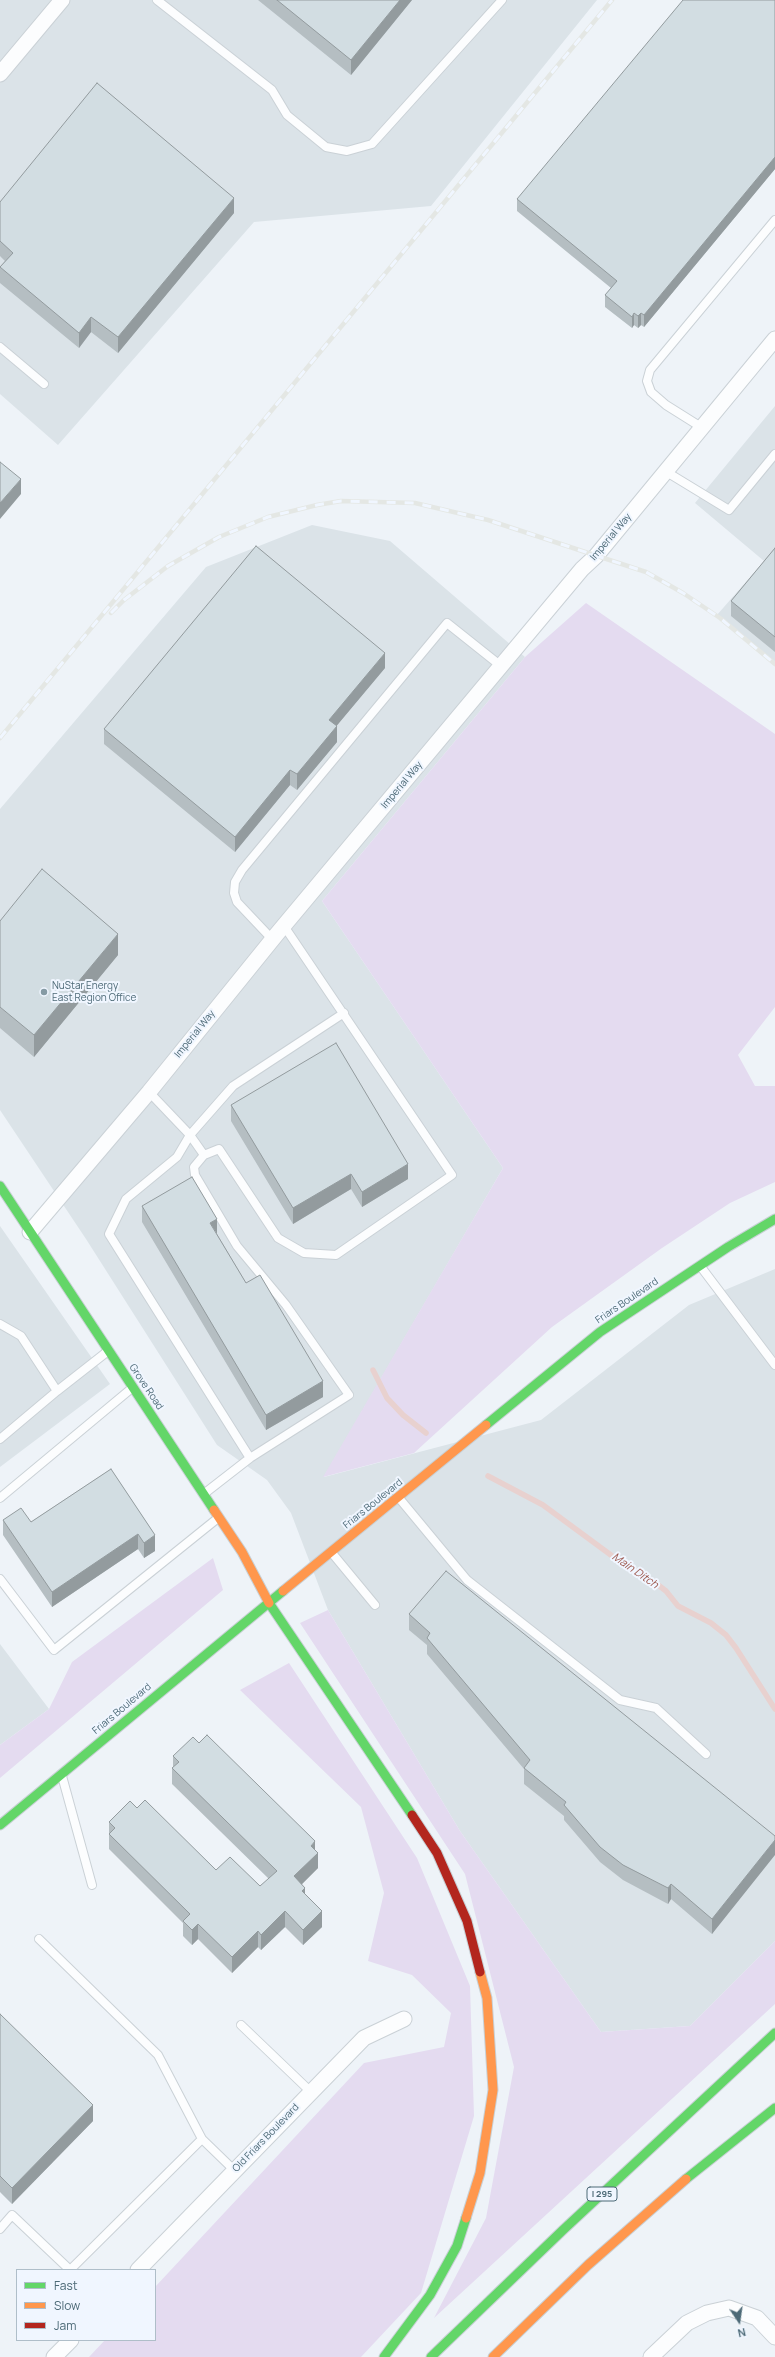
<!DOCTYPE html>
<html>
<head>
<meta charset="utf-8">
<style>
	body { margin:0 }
	#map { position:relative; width:775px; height:2357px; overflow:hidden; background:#eef3f8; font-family:Manrope,sans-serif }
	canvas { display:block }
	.legend { position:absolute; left:16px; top:2269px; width:140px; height:72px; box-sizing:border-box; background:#f0f6ff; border:1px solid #afbec9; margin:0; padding:5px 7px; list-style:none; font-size:12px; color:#4d6a77 }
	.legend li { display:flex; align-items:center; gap:8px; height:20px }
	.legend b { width:20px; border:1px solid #afbec9 }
	.north { position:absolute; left:719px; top:2301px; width:40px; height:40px; -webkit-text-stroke:3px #f0f6ff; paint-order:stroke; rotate:167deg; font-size:11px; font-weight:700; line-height:16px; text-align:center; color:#4d6a77 }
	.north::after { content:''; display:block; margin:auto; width:14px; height:18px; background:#4d6a77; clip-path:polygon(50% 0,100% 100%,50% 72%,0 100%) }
</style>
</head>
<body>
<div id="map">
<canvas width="775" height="2357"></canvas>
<ul class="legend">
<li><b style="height:5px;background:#63d668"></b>Fast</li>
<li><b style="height:5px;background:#ff974d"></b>Slow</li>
<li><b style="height:5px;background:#b3261e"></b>Jam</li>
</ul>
<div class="north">N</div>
</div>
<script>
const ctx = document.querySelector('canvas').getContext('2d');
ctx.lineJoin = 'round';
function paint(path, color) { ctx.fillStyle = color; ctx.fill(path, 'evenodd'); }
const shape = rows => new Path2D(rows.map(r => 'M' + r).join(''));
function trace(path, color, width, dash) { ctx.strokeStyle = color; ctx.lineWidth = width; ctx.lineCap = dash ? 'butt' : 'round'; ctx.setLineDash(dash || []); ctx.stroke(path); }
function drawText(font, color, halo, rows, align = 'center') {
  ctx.font = font + ' Manrope,sans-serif'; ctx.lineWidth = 4; ctx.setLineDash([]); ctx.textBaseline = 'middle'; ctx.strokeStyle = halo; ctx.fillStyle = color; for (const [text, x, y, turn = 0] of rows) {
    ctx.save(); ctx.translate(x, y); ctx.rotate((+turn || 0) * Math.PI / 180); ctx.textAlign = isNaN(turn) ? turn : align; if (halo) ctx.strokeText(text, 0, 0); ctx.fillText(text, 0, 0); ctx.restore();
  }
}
paint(shape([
	[0,0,597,0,431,206,254,222,58,445,0,394],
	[775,406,775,665,717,615,764,561,695,503],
	[312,525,390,541,525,657,322,901,503,1168,324,1477,541,1420,689,1305,775,1269,775,1941,690,2026,601,2032,460,1831,328,1610,291,1513,267,1480,217,1445,86,1239,0,1110,0,809,206,567],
	[0,1226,110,1384,0,1467],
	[0,1644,49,1709,0,1745]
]), '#dbe3e8');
paint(shape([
	[586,603,775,734,775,1007,738,1055,755,1086,775,1086,775,1182,730,1203,662,1248,552,1327,414,1453,323,1477,503,1168,322,901,525,657],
	[213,1558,223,1590,0,1778,0,1745,49,1709,72,1662],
	[328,1610,460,1831,601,2032,690,2026,775,1941,775,2004,434,2318,486,2218,514,2067,465,1874,300,1623],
	[289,1663,417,1858,470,1986,474,2116,421,2293,361,2357,89,2357,105,2340,155,2340,155,2287,364,2063,444,2047,451,2013,412,1975,368,1961,384,1893,361,1807,240,1690]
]), '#e4dbf0');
trace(shape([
	[373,1370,387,1398,403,1415,426,1433],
	[488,1476,543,1505,619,1561,653,1581,666,1591,678,1606,711,1623,726,1635,736,1648,775,1709]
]), '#e8d1cf', 5.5);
const lane = shape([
	[157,0,272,90,287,115,326,147,347,151,372,144,502,0],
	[0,347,44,384],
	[701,427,666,405,651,392,647,381,650,370,775,220],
	[665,471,729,510,775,454],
	[272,939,237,902,234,893,235,882,242,870,447,623,501,666],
	[149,1092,190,1135,204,1155],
	[701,1267,775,1365],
	[0,1324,21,1336,57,1391,108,1351],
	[0,1439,57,1391],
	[250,1458,109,1234,126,1199,177,1157,190,1135,233,1086,344,1013],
	[205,1493,250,1458,349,1395,286,1305,237,1246,195,1175,194,1167,204,1155,219,1149,278,1238,304,1253,336,1255,452,1175,284,926],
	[0,1498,132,1388],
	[399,1498,467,1580,620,1700,656,1708,706,1754],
	[332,1553,375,1605],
	[0,1579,54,1650,218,1518],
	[62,1776,92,1885],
	[39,1939,158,2055,202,2139,234,2170],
	[241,2025,311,2092],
	[0,2229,12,2215,70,2270],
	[70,2270,202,2139]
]);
const street = shape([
	[0,74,62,0],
	[30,1232,149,1092,276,935,582,569,596,556,775,339],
	[138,2270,364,2038,404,2019],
	[54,2357,71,2340],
	[651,2357,687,2323,707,2313,729,2308,757,2318,775,2337]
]);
const fast = shape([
	[0,1186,214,1510],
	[486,1425,600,1332,728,1247,775,1219],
	[269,1603,412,1815],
	[0,1825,283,1591],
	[686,2179,775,2108],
	[384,2357,430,2295,457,2246,466,2218],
	[431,2357,563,2230,775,2033]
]);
const slow = shape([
	[214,1510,242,1552,269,1603],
	[283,1591,486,1425],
	[466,2218,480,2173,493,2090,487,1998,480,1972],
	[493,2357,588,2265,686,2179]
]);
const jam = shape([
	[412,1815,437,1853,467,1921,480,1972]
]);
trace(lane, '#cad1d6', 10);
trace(street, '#cad1d6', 17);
trace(fast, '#c8d0d5', 11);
trace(slow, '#c8d0d5', 11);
trace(jam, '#c8d0d5', 11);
trace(lane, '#fcfdfe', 8);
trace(street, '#fcfdfe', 15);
trace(fast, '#63d668', 9);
trace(slow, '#ff974d', 9);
trace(jam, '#b3261e', 9);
const rail = shape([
	[111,613,124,600,168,566,219,537,268,517,317,505,341,501,415,503,488,520,646,572,683,593,720,618,775,664],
	[0,738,612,0]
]);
trace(rail, '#e4e7e4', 4.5);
trace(rail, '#f0f6ff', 3, [9]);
paint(shape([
	[258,0,412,0,351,75],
	[775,0,775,169,644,327,641,325,638,328,634,325,632,328,605,307,605,295,611,288,517,211,517,199],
	[0,202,234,213,118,353,91,332,79,348,0,283,0,267,5,261,0,256],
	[775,548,775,652,731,616,731,601],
	[385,668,336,726,337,742,297,790,290,785,235,852,104,744,104,729],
	[0,921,118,955,34,1057,0,1028],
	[231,1105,408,1179,362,1207,351,1189,293,1224,231,1121],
	[142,1206,217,1234,246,1283,323,1397,266,1430,142,1222],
	[111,1469,155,1551,144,1558,138,1549,52,1607,3,1535,3,1520,31,1522],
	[409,1614,775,1836,712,1934,671,1899,668,1904,623,1880,600,1862,564,1820,564,1816,524,1784,524,1769,427,1654,427,1645,409,1630],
	[173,1756,315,1850,318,1868,302,1884,305,1895,322,1927,303,1945,285,1927,261,1950,258,1947,232,1973,198,1939,192,1945,183,1936,183,1923,109,1849,109,1822,137,1808,216,1870,260,1886,269,1879,172,1784,172,1768,173,1767],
	[0,2014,93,2121,12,2204,0,2192]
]), '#b5bec2');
paint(shape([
	[400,0,412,0,351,75,351,60],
	[775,157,775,169,644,327,644,315],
	[234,198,234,213,118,353,118,337],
	[634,313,634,325,632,328,632,317],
	[641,313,641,325,638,328,638,316],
	[91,317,91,332,79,348,79,333],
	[21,479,21,494,0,519,0,503],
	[385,653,385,668,329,735,329,720],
	[337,726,337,742,297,790,297,774],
	[290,770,290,785,235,852,235,837],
	[118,934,118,955,34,1057,34,1035],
	[408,1164,408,1179,362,1207,362,1192],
	[351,1174,351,1189,293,1224,293,1208],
	[217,1219,217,1234,210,1223],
	[323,1381,323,1397,266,1430,266,1415],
	[138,1534,138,1549,52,1607,52,1592],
	[155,1535,155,1551,144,1558,144,1543],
	[775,1840,775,1855,712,1934,712,1919],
	[315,1841,315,1855,318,1853,318,1868,294,1892,294,1876,311,1846],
	[671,1884,671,1899,668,1904,668,1888],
	[305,1888,305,1903,302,1891],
	[285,1911,285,1927,261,1950,261,1935],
	[322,1911,322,1927,303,1945,303,1930],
	[198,1924,198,1939,192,1945,192,1930],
	[258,1931,258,1947,232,1973,232,1957],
	[93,2105,93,2121,12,2204,12,2188]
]), '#939b9e');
const building = shape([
	[277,0,400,0,351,60,277,0],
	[683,0,775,0,775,157,644,315,641,313,638,316,634,313,632,317,605,295,617,281,517,199,683,0],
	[97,83,234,198,118,337,91,317,79,333,0,267,13,253,0,241,0,202,97,83],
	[0,462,21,479,0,503,0,462],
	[256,546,385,653,329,720,337,726,297,774,290,770,235,837,104,729,256,546],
	[775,548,775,637,731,601,775,548],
	[42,869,118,934,34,1035,0,1007,0,921,42,869],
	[336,1043,408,1164,362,1192,351,1174,293,1208,231,1105,336,1043],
	[192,1177,217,1219,210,1223,246,1283,260,1275,323,1381,266,1415,142,1206,192,1177],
	[111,1469,155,1535,144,1543,138,1534,52,1592,3,1520,21,1508,31,1522,111,1469],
	[446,1571,775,1836,775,1840,712,1919,671,1884,668,1888,623,1865,600,1847,564,1805,566,1802,524,1768,530,1760,427,1638,430,1633,409,1614,446,1571],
	[207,1735,315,1841,311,1846,318,1853,294,1876,305,1888,302,1891,322,1911,303,1930,285,1911,261,1935,258,1931,232,1957,198,1924,192,1930,183,1921,190,1914,109,1834,115,1828,109,1822,130,1801,137,1808,145,1800,216,1870,230,1857,260,1886,277,1871,172,1768,179,1762,173,1756,193,1737,199,1743,207,1735],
	[0,2014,93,2105,12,2188,0,2176,0,2014]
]);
paint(building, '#d2dde2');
trace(building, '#939b9e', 1);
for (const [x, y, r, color] of [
	[44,992,4,"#859aa4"]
]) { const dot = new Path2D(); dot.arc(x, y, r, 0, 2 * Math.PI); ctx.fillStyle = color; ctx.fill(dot); trace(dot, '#f0f6ff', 1.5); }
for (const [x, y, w] of [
	[602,2194,30]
]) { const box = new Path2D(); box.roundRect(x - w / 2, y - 7, w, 14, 3); ctx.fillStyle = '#f0f6ff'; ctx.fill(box); trace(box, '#4d6a77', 1); }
drawText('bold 9px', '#4d6a77', null, [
	["I 295",602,2194]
]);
drawText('10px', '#4d6a77', '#f0f6ff', [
	["Imperial Way",611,537,-50],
	["Imperial Way",402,785,-50],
	["Imperial Way",195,1034,-51],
	["Friars Boulevard",627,1301,-34],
	["Grove Road",146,1387,56],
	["Friars Boulevard",373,1504,-39],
	["Friars Boulevard",122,1709,-40],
	["Old Friars Boulevard",266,2138,-46]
]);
drawText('10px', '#4d6a77', '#f0f6ff', [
	["NuStar Energy",52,986],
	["East Region Office",52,998]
], 'left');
drawText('italic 11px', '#9e5a50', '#f0f6ff', [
	["Main Ditch",635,1571,35]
]);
</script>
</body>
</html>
